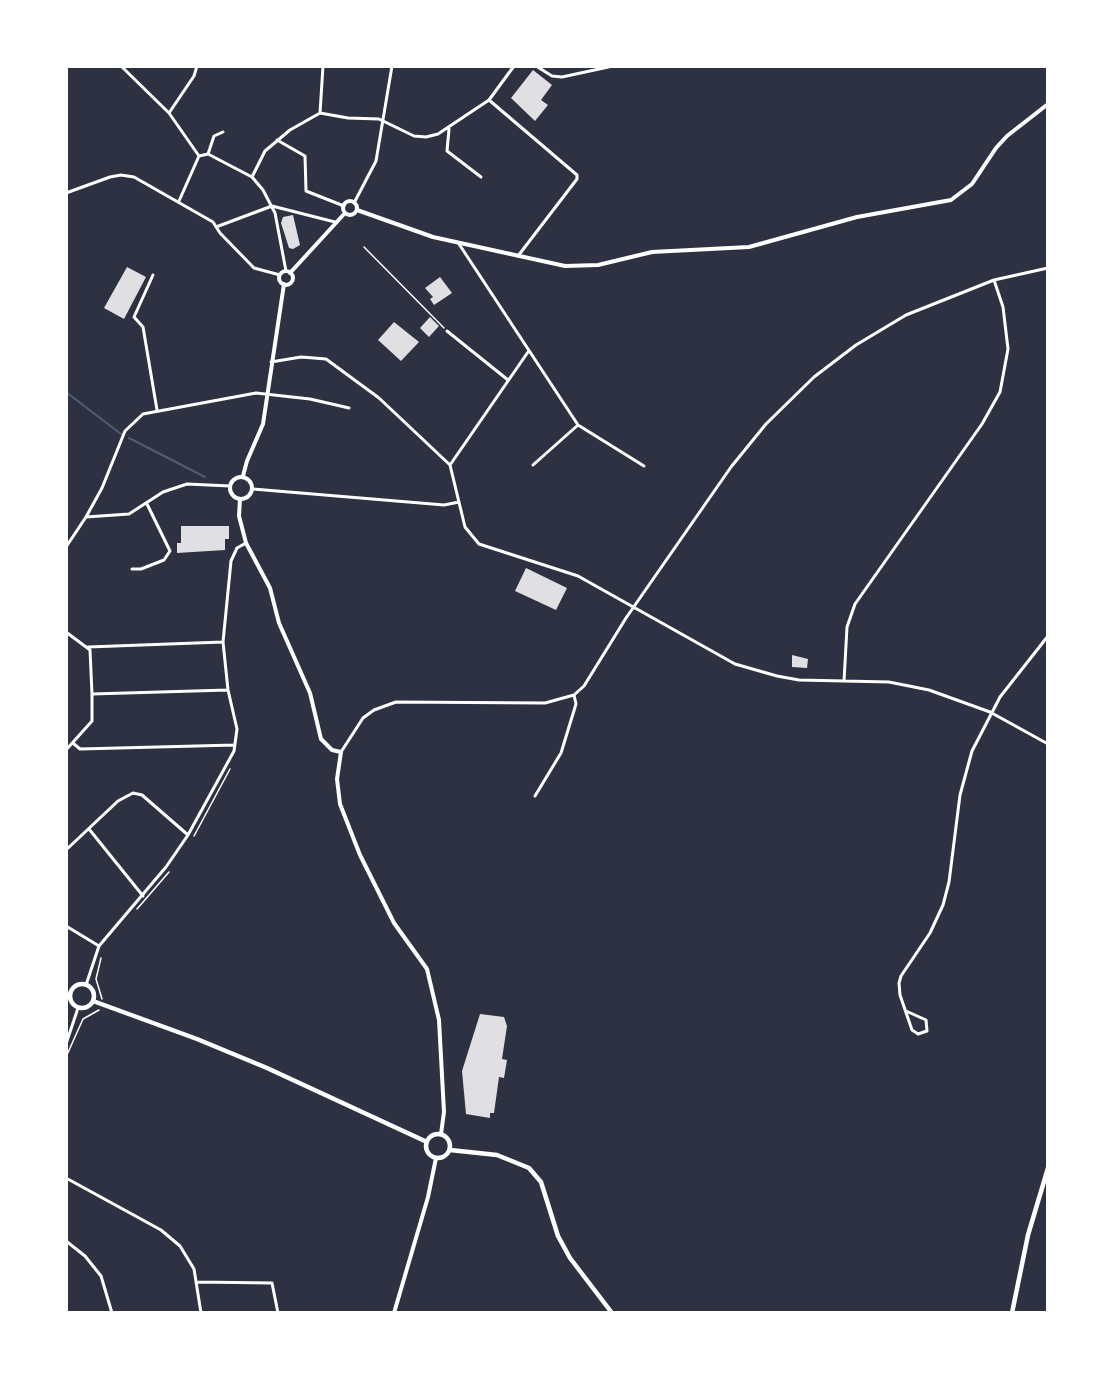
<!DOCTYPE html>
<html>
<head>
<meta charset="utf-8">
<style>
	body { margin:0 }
	#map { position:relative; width:1114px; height:1379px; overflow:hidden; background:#2d3142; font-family:Helvetica,sans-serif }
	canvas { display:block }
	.frame { position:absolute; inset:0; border:68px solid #fff; pointer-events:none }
</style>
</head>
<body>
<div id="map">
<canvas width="1114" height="1379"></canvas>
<div class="frame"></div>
</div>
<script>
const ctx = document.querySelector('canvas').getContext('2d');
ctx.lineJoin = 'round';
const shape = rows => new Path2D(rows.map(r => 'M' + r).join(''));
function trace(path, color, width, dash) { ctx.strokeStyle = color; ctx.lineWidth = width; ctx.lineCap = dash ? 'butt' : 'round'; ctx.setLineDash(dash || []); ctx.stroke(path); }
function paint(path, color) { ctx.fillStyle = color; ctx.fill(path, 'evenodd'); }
trace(shape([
	[66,392,121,434],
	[129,438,205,477]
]), '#4f5d75', 2);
paint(shape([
	[533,70,552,85,541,100,548,105,535,121,511,98],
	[293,215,300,245,293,249,289,248,281,223,283,217],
	[127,267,146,277,124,319,104,308],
	[440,277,452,293,434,305,430,299,433,297,425,288],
	[430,317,439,326,429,337,420,328],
	[394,322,419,342,401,361,378,340],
	[181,526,229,526,229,539,225,539,225,550,177,553,177,543,181,543],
	[526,568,567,588,556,610,515,591],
	[792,655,808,659,807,668,792,667],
	[480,1014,504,1017,507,1026,502,1059,507,1060,504,1078,499,1077,494,1113,490,1113,490,1118,466,1114,462,1071]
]), '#e0e0e3');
trace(shape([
	[364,247,444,328],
	[194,836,230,769],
	[137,909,169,872],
	[101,958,96,979,102,999],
	[66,1057,83,1019,99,1010]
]), '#fff', 1.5);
trace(shape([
	[121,66,169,113,199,156,179,201],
	[536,66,552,76,562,77,613,66],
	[489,100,577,175,577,179,518,256],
	[169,113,194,76,197,66],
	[320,113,323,66],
	[449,129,447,151,481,177],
	[277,140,305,156,306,191,344,206],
	[208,154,214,136,223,132],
	[199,156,208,154,252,177,263,190,275,213,286,271],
	[252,177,265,151,290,130,320,113,348,118,379,119,414,136,426,137,438,134,489,100,514,66],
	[66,193,110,177,121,175,134,177,213,222,220,233,254,268,280,275],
	[354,203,376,161,392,66],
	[216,227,272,206,335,222],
	[459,244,578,425,644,466],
	[153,275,134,317,143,327,157,410],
	[447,331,508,380],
	[528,352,450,465,465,527,479,544,578,576,735,664,777,676,799,680,889,682,929,690,990,712,1048,744],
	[271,362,301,357,326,359,379,398,450,465],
	[533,465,578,425],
	[253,489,444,505,459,502],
	[86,517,102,488,125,431,143,414,256,393,310,399,349,408],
	[66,547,86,517,129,514,163,492,187,484,230,486],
	[132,569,141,569,164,560,170,551,147,504],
	[66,632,90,650,92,694,92,721,66,750],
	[88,647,223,642],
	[844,681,847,627,855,604,982,424,1000,392,1008,349,1003,307,994,280],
	[92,694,228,690],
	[74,744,80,749,235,745],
	[341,752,363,718,374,710,396,702,545,703,574,695,584,686,626,618,731,467,766,424,814,377,856,345,906,315,994,280,1048,268],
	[535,796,561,753,576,704,574,695],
	[89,829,143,896],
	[66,850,118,801,133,793,142,795,188,835],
	[66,926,99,946],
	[86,985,99,946,166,867,188,835,234,751,237,729,228,690,223,642,231,561,237,548,246,543],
	[906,1011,926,1020,927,1031,918,1034,912,1030,900,995,899,983,901,976,930,933,943,905,949,882,960,795,972,751,1000,697,1048,636],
	[66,1044,78,1008],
	[66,1178,161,1230,180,1246,194,1269,201,1313],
	[66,1241,85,1256,101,1276,112,1313],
	[197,1282,272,1283,278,1313]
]), '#fff', 3);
trace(shape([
	'343 208a7 7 0 1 1 14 0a7 7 0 1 1-14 0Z',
	[357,210,433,237,565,266,598,265,652,252,749,247,857,217,951,200,972,184,996,148,1007,136,1048,104],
	'279 278a7 7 0 1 1 14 0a7 7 0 1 1-14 0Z',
	[290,273,345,213],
	[243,476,247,461,263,424,284,284],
	'230 488a11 11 0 1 1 22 0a11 11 0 1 1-22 0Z',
	[240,499,239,516,246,543,270,588,279,623,310,693,321,739,332,750,341,752,337,779,340,804,360,855,394,923,427,969,439,1020,444,1112,441,1134],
	[394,1313,428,1197,436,1158]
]), '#fff', 4);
trace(shape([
	'70 996a12 12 0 1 1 24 0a12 12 0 1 1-24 0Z',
	[93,1001,197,1039,267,1068,427,1142],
	'426 1146a12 12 0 1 1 24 0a12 12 0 1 1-24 0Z',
	[450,1150,497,1155,529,1168,541,1182,558,1236,570,1258,612,1313],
	[1012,1313,1028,1235,1048,1168]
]), '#fff', 4.5);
</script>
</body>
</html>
